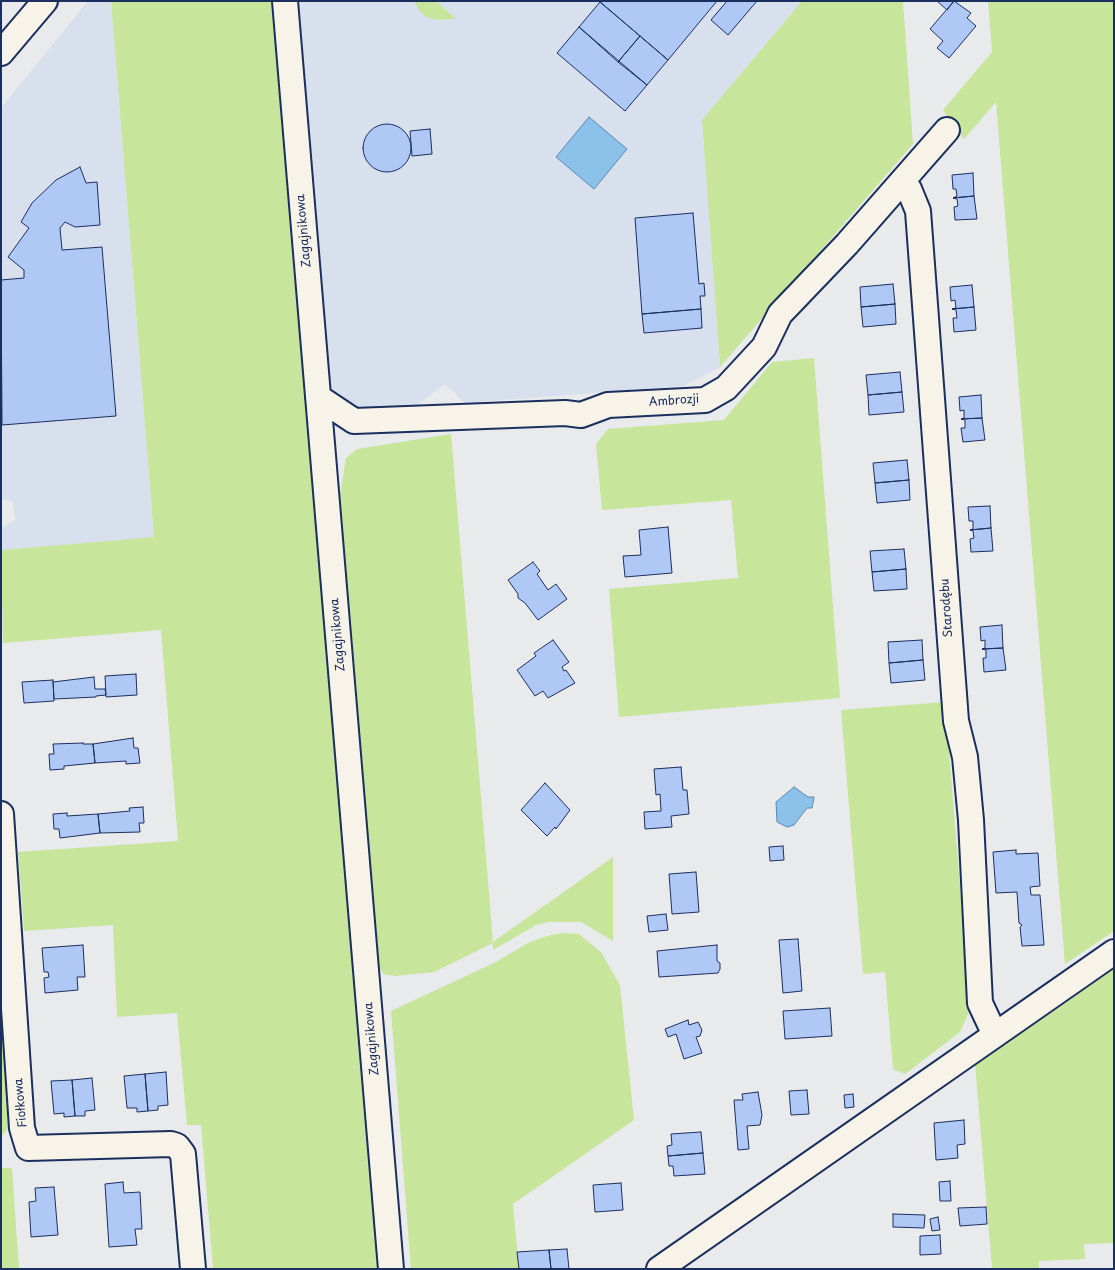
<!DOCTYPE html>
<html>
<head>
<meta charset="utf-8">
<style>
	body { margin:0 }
	#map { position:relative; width:1115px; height:1270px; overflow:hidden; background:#e9eaeb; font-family:"Playpen Sans",sans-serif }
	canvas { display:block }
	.frame { position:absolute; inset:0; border:2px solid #1b2f5e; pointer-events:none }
</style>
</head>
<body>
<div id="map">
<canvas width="1115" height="1270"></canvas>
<div class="frame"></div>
</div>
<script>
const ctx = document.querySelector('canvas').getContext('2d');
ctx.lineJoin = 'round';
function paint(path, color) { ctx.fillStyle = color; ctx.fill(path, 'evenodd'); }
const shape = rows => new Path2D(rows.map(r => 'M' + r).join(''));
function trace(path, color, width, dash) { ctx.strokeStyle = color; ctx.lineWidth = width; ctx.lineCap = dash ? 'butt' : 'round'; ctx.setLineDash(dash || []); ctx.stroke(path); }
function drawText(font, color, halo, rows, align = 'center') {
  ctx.font = font + ' "Playpen Sans",sans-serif'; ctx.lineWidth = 4; ctx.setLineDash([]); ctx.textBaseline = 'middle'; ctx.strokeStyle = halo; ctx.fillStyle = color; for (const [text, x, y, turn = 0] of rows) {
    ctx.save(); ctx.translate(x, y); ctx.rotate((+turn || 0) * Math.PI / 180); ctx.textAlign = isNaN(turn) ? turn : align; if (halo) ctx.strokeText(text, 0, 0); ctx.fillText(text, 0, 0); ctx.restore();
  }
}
paint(shape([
	[88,1,111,1,154,538,1,550,1,528,15,520,13,502,1,498,1,108],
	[298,1,802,1,702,120,720,367,684,386,465,403,445,384,415,407,355,410,327,385]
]), '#d8e0ee');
paint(shape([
	[111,1,273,1,378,1269,213,1269,201,1125,187,1125,177,1013,117,1017,113,925,24,931,18,852,178,841,161,630,3,643,1,550,154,537],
	[414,1,436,1,456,19,438,20,426,17,418,9],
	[802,1,903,1,913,144,720,367,702,120],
	[988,1,1114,1,1114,931,1065,964,996,102,964,139,943,110,992,52],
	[814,358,840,698,619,717,609,589,738,578,731,500,602,510,596,444,608,429,724,420,772,362],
	[451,434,493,942,613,857,613,941,581,922,549,922,536,925,493,950,493,943,434,972,395,976,384,974,375,965,338,507,346,458,357,449],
	[945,702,970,1010,960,1032,905,1074,893,1069,885,972,863,974,841,710],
	[561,933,579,934,601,952,620,985,634,1120,513,1204,519,1269,411,1269,391,1011,496,962,526,944,543,937],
	[1114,967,1114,1243,1084,1244,1085,1259,1039,1261,1039,1269,992,1269,975,1063,1064,1004],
	[1,1018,9,1127,1,1137],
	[1,1168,12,1168,19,1269,1,1269]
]), '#c8e59c');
const water = shape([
	[589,117,627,149,594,189,556,157,589,117],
	[794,787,808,797,814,797,812,808,807,808,794,825,787,827,777,822,776,802,794,787]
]);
paint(water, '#8cc1e9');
trace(water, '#5f87b1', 1);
const building = shape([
	[599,1,717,1,668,60,599,1],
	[727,1,757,1,728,35,711,20,727,1],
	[937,1,954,1,947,10,937,1],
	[954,1,971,13,967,18,976,26,949,58,937,48,943,41,930,29,954,1],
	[600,2,640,36,618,62,579,27,600,2],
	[579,27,647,85,625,111,557,53,579,27],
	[640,36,668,60,647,85,618,62,640,36],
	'363 148a24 24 0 1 1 48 0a24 24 0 1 1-48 0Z',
	[430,129,432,154,412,156,410,131,430,129],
	[80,167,86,183,97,182,100,225,75,227,65,222,60,228,62,250,102,247,116,416,2,425,1,280,24,278,24,270,8,257,29,228,21,222,32,203,56,180,80,167],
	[973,173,974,196,953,198,957,196,956,189,953,189,952,175,973,173],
	[974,196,977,219,955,220,954,207,958,206,957,199,953,198,974,196],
	[693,213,699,284,704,283,705,296,700,296,701,309,642,314,635,218,693,213],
	[893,284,895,304,861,307,860,287,893,284],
	[972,285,974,307,952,309,956,308,955,300,951,301,950,287,972,285],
	[895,304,896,324,863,327,861,307,895,304],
	[974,307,976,330,954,332,953,318,957,318,956,310,952,309,974,307],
	[701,309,702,328,644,333,642,314,701,309],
	[900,372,902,392,868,395,866,375,900,372],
	[902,392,904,412,869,415,868,395,902,392],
	[981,395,982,418,961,419,964,418,964,410,960,411,959,397,981,395],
	[982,418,985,440,963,442,961,428,965,428,965,420,961,419,982,418],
	[907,460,909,480,875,483,873,463,907,460],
	[909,480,910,500,877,503,875,483,909,480],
	[990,506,991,528,970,530,973,529,973,521,969,521,968,507,990,506],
	[668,527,672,573,625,577,623,556,641,555,639,530,668,527],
	[991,528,993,551,971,552,970,539,974,538,973,531,970,530,991,528],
	[904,549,906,569,872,572,870,551,904,549],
	[533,562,540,571,537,574,548,590,556,584,567,599,538,620,525,603,518,598,518,594,508,580,533,562],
	[906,569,907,589,874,591,872,572,906,569],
	[1002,625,1003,648,982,649,985,648,985,640,981,641,980,627,1002,625],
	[553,640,569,662,562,667,564,671,566,670,575,683,548,698,543,691,535,696,517,670,536,656,534,653,553,640],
	[922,640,923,660,889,663,888,642,922,640],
	[1003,648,1006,670,984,672,983,658,986,658,986,650,982,649,1003,648],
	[923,660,925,680,891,683,889,663,923,660],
	[136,674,137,695,106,697,105,676,136,674],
	[94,677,95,689,105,689,106,695,96,696,96,697,54,699,53,682,94,677],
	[53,680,54,701,24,703,22,682,53,680],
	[133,738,134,748,138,748,140,763,126,764,126,761,95,763,93,744,133,738],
	[83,743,83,744,93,744,95,763,64,766,64,769,50,770,49,754,54,754,53,744,83,743],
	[681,767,683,790,687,790,689,814,671,816,672,827,645,829,644,812,661,811,660,794,656,795,654,769,681,767],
	[545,783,570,810,556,829,555,827,547,836,521,810,545,783],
	[143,807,144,823,139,823,140,832,100,833,98,814,130,811,129,808,143,807],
	[67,813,67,816,98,814,100,833,60,838,59,829,54,829,53,814,67,813],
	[783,846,784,860,770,861,769,847,783,846],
	[1016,850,1016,854,1038,853,1040,886,1030,887,1031,895,1040,895,1044,945,1022,946,1020,927,1022,925,1019,923,1017,892,996,893,993,852,1016,850],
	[696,872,699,912,672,914,669,874,696,872],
	[666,914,668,930,649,932,647,916,666,914],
	[798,939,802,991,783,993,779,940,798,939],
	[83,945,85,977,77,977,78,990,45,993,44,978,49,977,48,972,44,972,42,948,83,945],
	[717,945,717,961,720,963,720,969,718,973,659,977,657,951,717,945],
	[830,1008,832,1036,785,1039,783,1011,830,1008],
	[688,1020,689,1025,698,1022,702,1030,700,1036,696,1037,702,1053,684,1059,676,1034,668,1037,665,1029,688,1020],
	[166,1072,168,1105,158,1106,158,1110,148,1111,145,1074,166,1072],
	[145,1074,148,1111,137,1112,137,1108,127,1108,124,1076,145,1074],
	[92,1078,95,1110,85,1111,85,1116,75,1116,72,1080,92,1078],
	[72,1080,75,1116,64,1117,64,1113,54,1114,51,1081,72,1080],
	[807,1090,809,1114,791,1115,789,1091,807,1090],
	[758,1092,762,1115,760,1125,747,1126,749,1149,738,1150,734,1100,743,1100,742,1094,758,1092],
	[853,1094,854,1107,845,1108,844,1095,853,1094],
	[964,1120,965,1144,957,1145,958,1158,936,1160,934,1123,964,1120],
	[701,1132,703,1153,668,1156,667,1146,672,1145,671,1134,701,1132],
	[703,1153,705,1174,674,1176,673,1166,669,1166,668,1156,703,1153],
	[950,1181,951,1201,940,1201,939,1182,950,1181],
	[123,1182,124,1193,140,1192,142,1229,135,1229,137,1245,109,1247,105,1184,123,1182],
	[621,1183,623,1210,595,1212,593,1185,621,1183],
	[54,1187,58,1235,31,1237,29,1202,36,1201,35,1188,54,1187],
	[986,1207,987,1224,960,1226,958,1208,986,1207],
	[893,1214,925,1215,924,1228,893,1227,893,1214],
	[938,1217,940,1230,932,1231,930,1219,938,1217],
	[940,1235,941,1254,920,1255,920,1236,940,1235],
	[567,1249,569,1269,551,1269,549,1250,567,1249],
	[549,1250,551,1269,519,1269,517,1252,549,1250]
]);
paint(building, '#b0c8f6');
trace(building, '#1b2f5e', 1);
const minor = shape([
	[285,1,391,1269],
	[1,53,45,1],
	[902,183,909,189,918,211,956,721,965,757,971,820,980,1003,995,1035],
	[318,397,354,421,565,413,581,415,608,405,705,400,726,388,764,347,780,314,847,244,947,130],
	[1,814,22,1128,28,1148,171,1144,177,1146,183,1154,193,1269],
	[659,1269,1114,952]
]);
trace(minor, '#1b2f5e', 28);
trace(minor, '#f7f3e8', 24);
drawText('12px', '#1b2f5e', '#f7f3e8', [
	["Zagajnikowa",304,231,-95],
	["Ambrozji",674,401,-4],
	["Starodębu",947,608,-94],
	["Zagajnikowa",338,635,-95],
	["Zagajnikowa",372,1039,-95],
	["Fiołkowa",21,1103,-95]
]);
</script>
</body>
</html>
